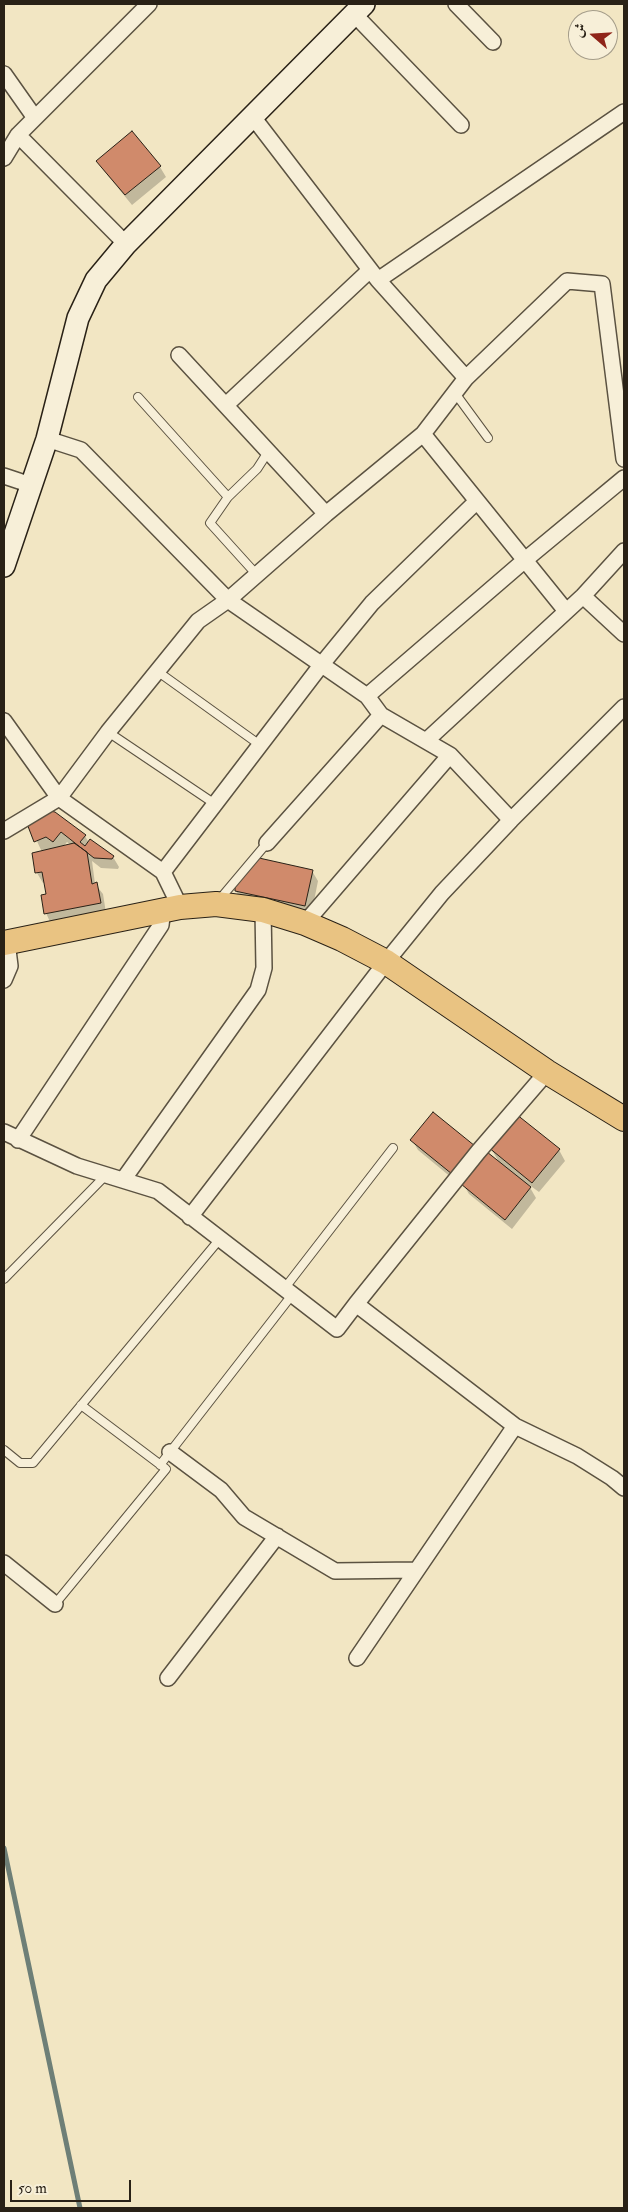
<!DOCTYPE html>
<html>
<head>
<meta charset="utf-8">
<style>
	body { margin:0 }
	#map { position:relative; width:628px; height:2212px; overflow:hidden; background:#f2e6c3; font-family:"IM FELL Double Pica",Amiri,serif }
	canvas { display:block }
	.frame { position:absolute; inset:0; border:5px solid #292116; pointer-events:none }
	.north { position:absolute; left:568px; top:10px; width:50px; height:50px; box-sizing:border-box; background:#f7efd8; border:1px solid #a59d8a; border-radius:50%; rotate:289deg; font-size:14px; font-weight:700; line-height:20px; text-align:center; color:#292116 }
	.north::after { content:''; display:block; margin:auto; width:18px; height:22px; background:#8f2418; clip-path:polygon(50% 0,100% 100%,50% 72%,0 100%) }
	.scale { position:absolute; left:10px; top:2180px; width:121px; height:22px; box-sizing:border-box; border:2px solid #292116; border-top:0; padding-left:6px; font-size:15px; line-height:18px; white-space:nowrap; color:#292116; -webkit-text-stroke:4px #f7efd8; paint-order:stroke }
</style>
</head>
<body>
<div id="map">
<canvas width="628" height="2212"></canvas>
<div class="frame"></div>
<div class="north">ش</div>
<div class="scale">50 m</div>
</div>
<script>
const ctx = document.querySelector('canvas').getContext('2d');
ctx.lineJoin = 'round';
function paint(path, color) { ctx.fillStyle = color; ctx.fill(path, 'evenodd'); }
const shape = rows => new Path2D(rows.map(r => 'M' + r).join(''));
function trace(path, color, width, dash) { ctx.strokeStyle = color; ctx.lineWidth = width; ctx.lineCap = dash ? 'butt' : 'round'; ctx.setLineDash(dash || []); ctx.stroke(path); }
paint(shape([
	[98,161,160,167,166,177,132,205,104,171],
	[28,822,85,836,89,843,113,857,119,867,118,869,101,868,92,861,95,884,103,894,106,913,51,924,46,913,47,895,45,882,43,883,37,873,42,852],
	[67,842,71,845,63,847],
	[312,871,318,881,311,916,242,902,236,891,237,887],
	[433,1114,458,1183,418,1150,412,1140],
	[490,1147,559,1150,565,1161,539,1192,528,1184,536,1198,512,1229,469,1194,463,1184,499,1162]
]), '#0003');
trace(shape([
	[4,1848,80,2208]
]), '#6e7f77', 5);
const building = shape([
	[132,131,161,166,125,195,96,161,132,131],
	[50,811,55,812,86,835,80,842,85,846,90,839,114,856,112,859,94,858,61,832,53,842,46,837,34,842,26,821,50,811],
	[74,843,87,852,92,884,97,882,101,903,44,914,41,895,46,894,42,872,35,873,32,853,74,843],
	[259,858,313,870,305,906,235,891,235,886,259,858],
	[433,1112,475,1146,452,1174,410,1140,433,1112],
	[516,1114,560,1149,532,1183,488,1147,516,1114],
	[487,1152,531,1187,505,1220,461,1184,487,1152]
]);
paint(building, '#d08a6b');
trace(building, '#292116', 1);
const lane = shape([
	[455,393,488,438],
	[138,397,228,497],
	[257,575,210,523,228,497,257,469,268,452],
	[157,671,260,745],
	[108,732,215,804],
	[219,900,267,843],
	[4,1279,106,1175],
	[284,1289,393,1148],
	[4,1450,20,1463,33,1463,219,1240],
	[160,1465,292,1295],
	[55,1604,166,1469,81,1405]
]);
const street = shape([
	[456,4,493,42],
	[354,14,461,125],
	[4,74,35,118],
	[253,117,378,280,466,378],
	[18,135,126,244],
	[4,158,18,135,149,4],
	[378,280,624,112],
	[179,355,326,514],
	[226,405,370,270],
	[423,434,566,611],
	[47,439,81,450,228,600,367,696,381,715,450,755,511,820],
	[4,476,31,485],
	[583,596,624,634],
	[367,696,525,560,624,478],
	[4,721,59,798,163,872,180,907],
	[427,740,583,596,624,551],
	[4,831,59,798,108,732,198,621,228,600,326,514,423,434,466,378,567,281,602,284,624,459],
	[267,843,381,715],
	[163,872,322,664,372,603,477,501],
	[305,923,450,755],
	[4,980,10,966,7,942],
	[547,1072,478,1152,356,1304,515,1426,577,1456,612,1478,624,1488],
	[4,1132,77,1166,158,1191,337,1329,356,1304],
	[18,1140,161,925,163,909],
	[123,1180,258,990,264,968,263,910],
	[190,1217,386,962,442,893,511,820,624,707],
	[170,1452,221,1490,244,1517,335,1571,417,1570],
	[4,1563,55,1604],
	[357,1658,515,1426],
	[168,1678,277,1536]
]);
const secondary = shape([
	[4,566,47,439,78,318,96,280,126,244,364,4]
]);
const primary = shape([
	[4,943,180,907,216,904,263,910,305,923,342,939,386,962,547,1072,624,1119]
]);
trace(lane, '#5b5241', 10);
trace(street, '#5b5241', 18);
trace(secondary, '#292116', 24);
trace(primary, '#292116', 26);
trace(lane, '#f7efd8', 8);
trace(street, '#f7efd8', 15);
trace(secondary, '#f7efd8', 21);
trace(primary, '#e9c382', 24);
</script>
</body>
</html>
